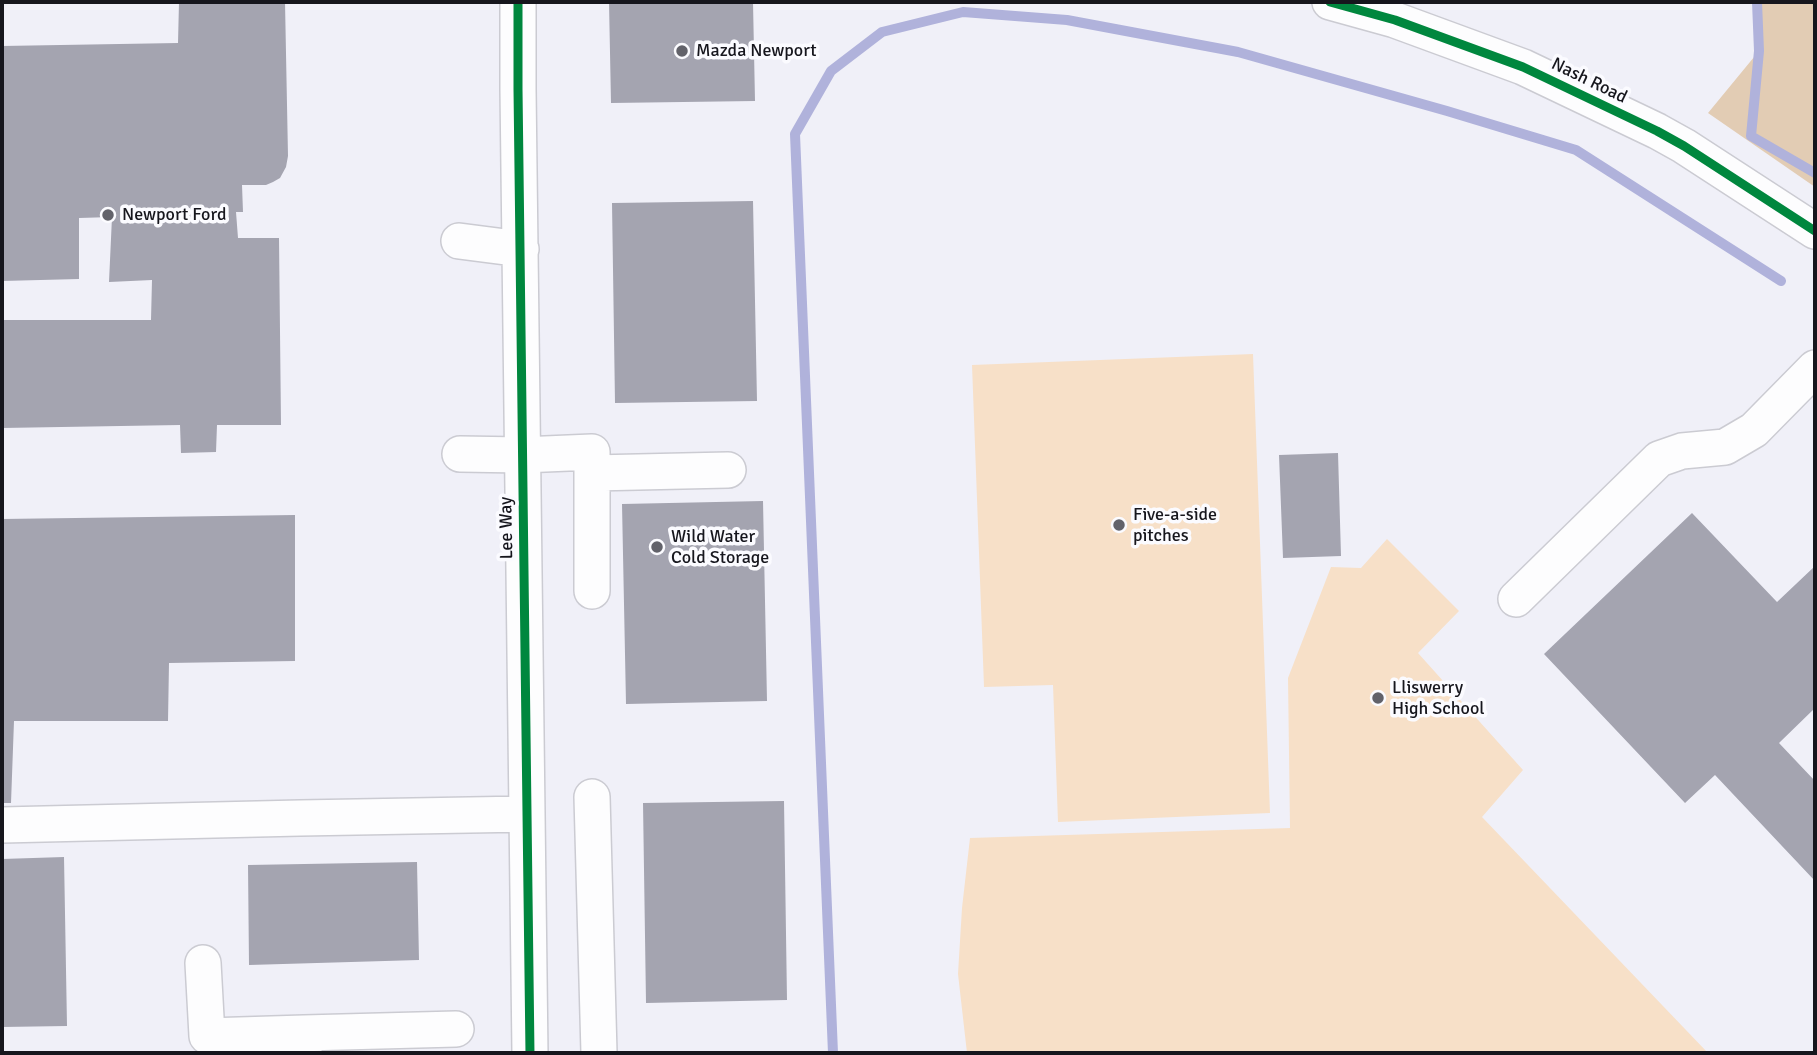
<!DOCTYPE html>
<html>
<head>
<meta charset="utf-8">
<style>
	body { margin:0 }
	#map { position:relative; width:1817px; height:1055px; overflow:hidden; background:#f0f0f8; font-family:Signika,sans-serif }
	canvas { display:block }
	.frame { position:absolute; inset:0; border:4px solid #16161d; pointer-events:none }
</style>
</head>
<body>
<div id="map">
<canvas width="1817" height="1055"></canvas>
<div class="frame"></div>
</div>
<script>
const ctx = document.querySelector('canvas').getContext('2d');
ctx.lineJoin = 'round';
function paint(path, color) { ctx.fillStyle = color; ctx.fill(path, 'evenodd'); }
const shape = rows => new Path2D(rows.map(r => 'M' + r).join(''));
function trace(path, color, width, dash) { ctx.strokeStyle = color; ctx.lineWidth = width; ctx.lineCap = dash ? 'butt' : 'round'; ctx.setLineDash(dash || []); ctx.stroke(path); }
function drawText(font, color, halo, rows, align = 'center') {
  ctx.font = font + ' Signika,sans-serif'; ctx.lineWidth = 7; ctx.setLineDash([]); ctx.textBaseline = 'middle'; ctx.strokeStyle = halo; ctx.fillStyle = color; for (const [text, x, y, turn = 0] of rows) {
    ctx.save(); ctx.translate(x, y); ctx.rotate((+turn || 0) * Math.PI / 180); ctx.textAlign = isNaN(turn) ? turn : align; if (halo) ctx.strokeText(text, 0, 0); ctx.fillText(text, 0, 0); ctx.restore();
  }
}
paint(shape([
	[1253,354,1270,813,1058,822,1053,685,984,687,972,365],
	[1387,539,1459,611,1418,653,1523,770,1482,817,1708,1053,967,1053,958,974,962,908,970,838,1290,828,1288,678,1331,567,1361,568]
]), '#f7e0c8');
paint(shape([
	[1757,2,1815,2,1815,187,1708,113,1759,51]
]), '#e2ccb4');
trace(shape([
	[1757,2,1759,51,1751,136,1815,173],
	[833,1053,795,134,831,71,882,32,963,12,1067,20,1238,52,1447,111,1576,150,1781,281]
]), '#b0b2db', 10);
paint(shape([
	[179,2,285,2,288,156,286,167,280,178,273,182,266,185,242,185,243,212,236,212,238,238,279,238,281,425,217,425,216,452,181,453,180,425,2,428,2,320,151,320,152,280,109,282,112,217,79,218,79,279,2,281,2,46,178,43],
	[609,2,753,2,755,101,611,103],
	[753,201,757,401,615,403,612,203],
	[1338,453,1341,556,1283,558,1279,455],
	[763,501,767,701,626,704,622,504],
	[1692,513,1777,602,1815,566,1815,708,1779,743,1815,781,1815,881,1715,775,1685,803,1544,654],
	[295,515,295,661,169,663,168,721,14,721,11,803,2,803,2,519],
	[784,801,787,1000,646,1003,643,803],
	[64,857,67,1026,2,1027,2,859],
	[417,862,419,960,249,965,248,865]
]), '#a4a4b0');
const minor = shape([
	[518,2,518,89,530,1053],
	[1330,2,1395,20,1523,67,1657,131,1684,146,1815,231],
	[459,241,521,249],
	[460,454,522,455,592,452,592,591],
	[593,473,728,470],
	[1516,599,1659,459,1682,451,1725,447,1754,430,1815,368],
	[592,797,599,1053],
	[2,825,300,818,526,814],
	[203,963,207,1036,304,1033,304,1053],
	[304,1033,456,1029]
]);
trace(minor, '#cbcbd2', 38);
trace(minor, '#fdfdfe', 35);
trace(shape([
	[518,2,518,89,530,1053],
	[1330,2,1395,20,1523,67,1657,131,1684,146,1815,231]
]), '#00873e', 9);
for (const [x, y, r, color] of [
	[682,51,7,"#62626a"],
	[108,215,7,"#62626a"],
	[1119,525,7,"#62626a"],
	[657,547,7,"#62626a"],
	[1378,698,7,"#62626a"]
]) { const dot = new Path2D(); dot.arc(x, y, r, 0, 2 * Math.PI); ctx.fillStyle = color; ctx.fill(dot); trace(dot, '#fbfbff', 2.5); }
drawText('18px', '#16161d', '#fbfbff', [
	["Mazda Newport",696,51],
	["Newport Ford",122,215],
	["Five-a-side",1133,515],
	["pitches",1133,536],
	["Wild Water",671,537],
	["Cold Storage",671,558],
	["Lliswerry",1392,688],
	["High School",1392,709]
], 'left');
drawText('18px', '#16161d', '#fbfbff', [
	["Nash Road",1589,81,26],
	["Lee Way",507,528,-91]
]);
</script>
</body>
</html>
